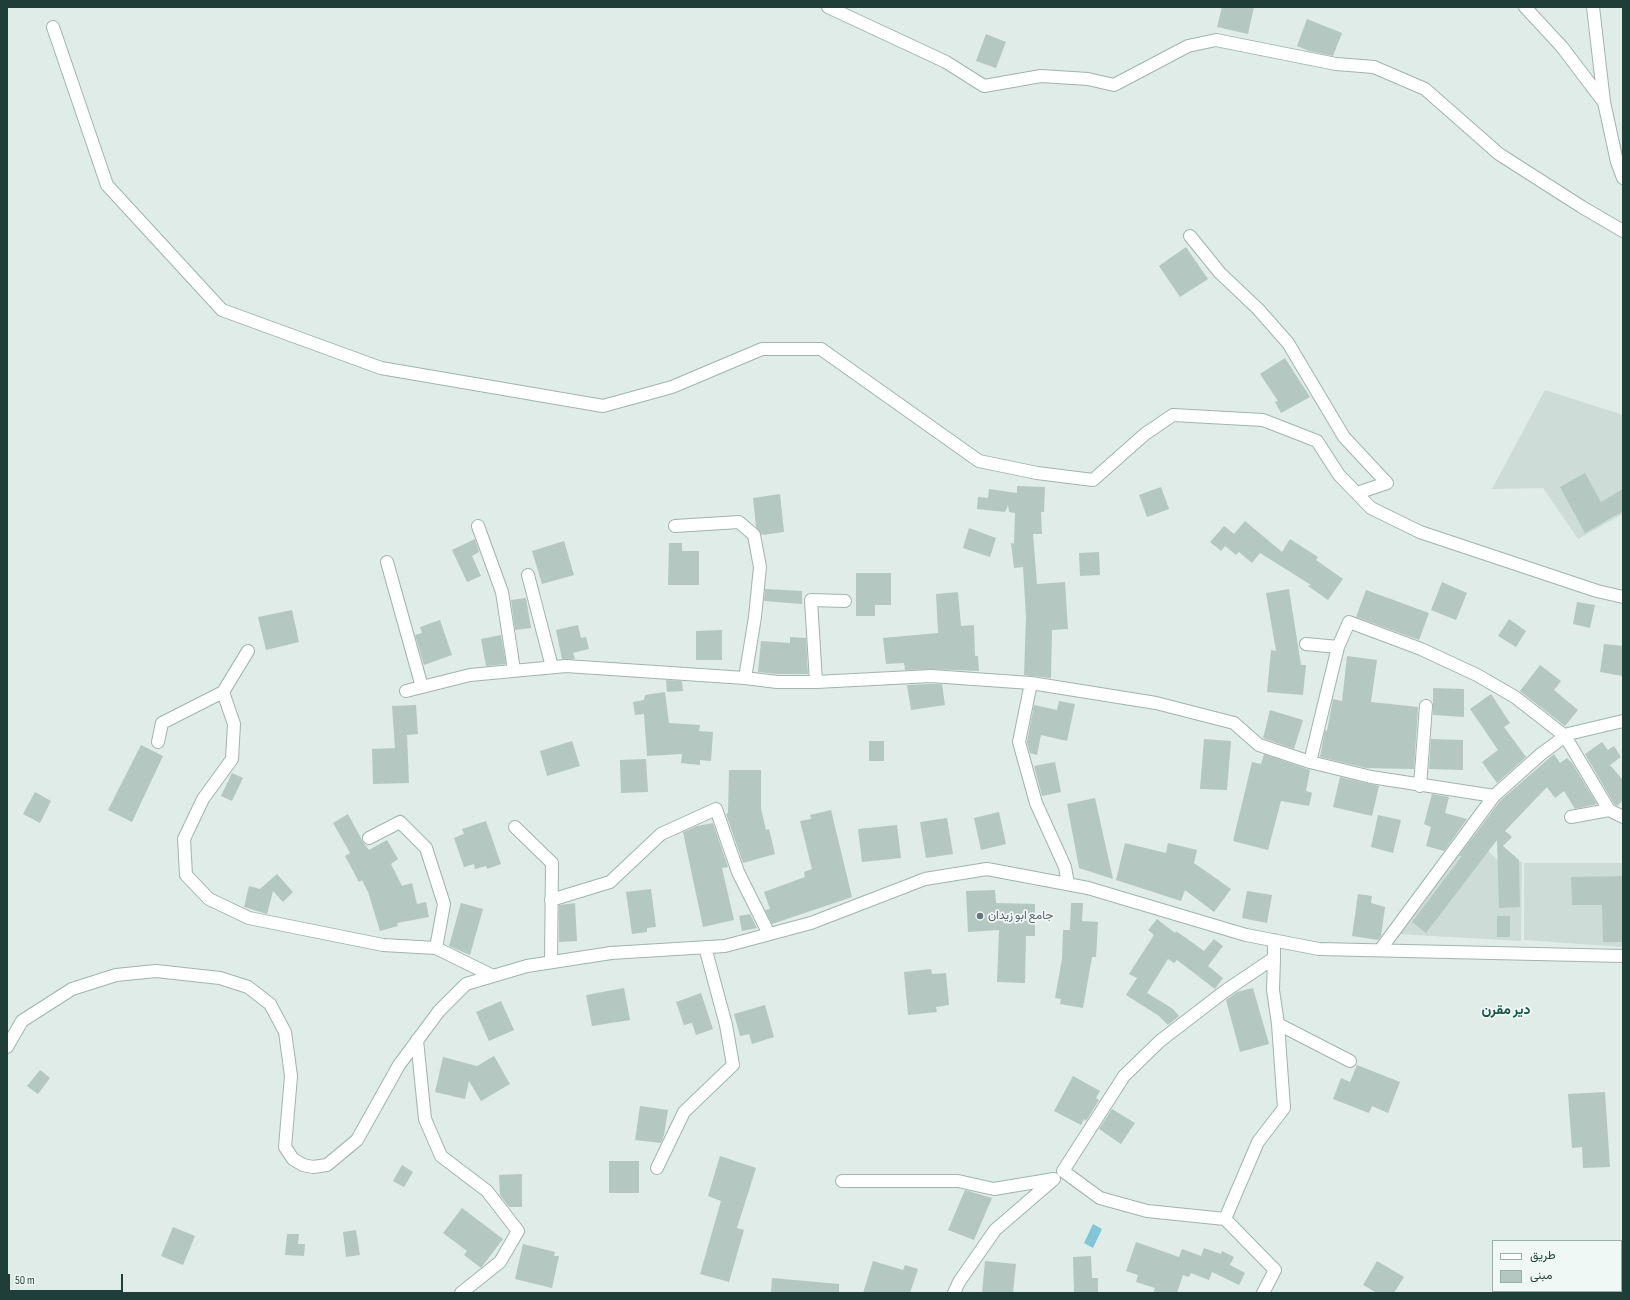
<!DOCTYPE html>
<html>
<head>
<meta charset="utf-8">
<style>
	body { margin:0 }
	#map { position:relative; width:1630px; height:1300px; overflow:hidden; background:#dfece7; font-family:"Sofia Sans Condensed",Vazirmatn,sans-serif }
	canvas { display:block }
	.frame { position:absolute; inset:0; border:8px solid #1e3e37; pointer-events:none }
	.legend { position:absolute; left:1492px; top:1240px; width:130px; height:52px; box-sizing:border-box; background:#f0f8f5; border:1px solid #9caea9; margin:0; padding:5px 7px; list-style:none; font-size:12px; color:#1e3e37 }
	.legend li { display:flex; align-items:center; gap:8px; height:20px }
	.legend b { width:20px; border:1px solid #9caea9 }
	.scale { position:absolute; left:8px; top:1274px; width:115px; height:18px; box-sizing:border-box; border:2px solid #1e3e37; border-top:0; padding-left:5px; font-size:12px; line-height:14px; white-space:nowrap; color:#1e3e37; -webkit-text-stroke:3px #f0f8f5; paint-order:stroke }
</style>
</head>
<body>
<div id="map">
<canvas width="1630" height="1300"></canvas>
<div class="frame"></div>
<ul class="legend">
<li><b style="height:5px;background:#fff"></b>طريق</li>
<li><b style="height:11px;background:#b4c7c0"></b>مبنى</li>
</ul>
<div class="scale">50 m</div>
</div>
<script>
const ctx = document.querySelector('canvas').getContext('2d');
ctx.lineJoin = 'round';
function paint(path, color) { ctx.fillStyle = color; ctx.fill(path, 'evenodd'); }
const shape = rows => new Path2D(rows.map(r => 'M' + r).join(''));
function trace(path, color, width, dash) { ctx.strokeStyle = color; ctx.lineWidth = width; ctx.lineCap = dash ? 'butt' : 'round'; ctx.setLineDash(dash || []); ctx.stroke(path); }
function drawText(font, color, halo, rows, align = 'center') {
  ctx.font = font + ' "Sofia Sans Condensed",Vazirmatn,sans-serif'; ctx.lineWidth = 3.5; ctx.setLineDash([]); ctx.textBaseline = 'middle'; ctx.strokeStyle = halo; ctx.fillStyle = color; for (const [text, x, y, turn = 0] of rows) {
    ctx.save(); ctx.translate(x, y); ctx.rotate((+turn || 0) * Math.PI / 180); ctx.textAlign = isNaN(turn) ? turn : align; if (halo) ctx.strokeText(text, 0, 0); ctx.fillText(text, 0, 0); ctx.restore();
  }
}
paint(shape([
	[1545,390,1623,415,1623,514,1578,539,1543,488,1492,489],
	[1472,836,1501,863,1522,862,1521,941,1398,934],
	[1524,863,1623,863,1623,947,1524,940]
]), '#cddcd6');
paint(shape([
	[1093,1224,1102,1229,1093,1248,1084,1243]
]), '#81c5d7');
paint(shape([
	[1222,7,1254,7,1248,34,1217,27],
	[1307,19,1342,33,1333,56,1309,51,1297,46],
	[986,34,1006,42,996,68,976,61],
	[1186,247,1208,279,1180,297,1159,266],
	[1285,358,1310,397,1281,413,1275,402,1278,401,1260,374],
	[1585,473,1601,502,1623,489,1623,511,1585,533,1560,487],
	[1017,486,1045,487,1044,512,1041,512,1042,534,1033,534,1037,584,1065,582,1068,629,1052,630,1051,678,1024,675,1026,617,1023,567,1014,568,1011,543,1014,544,1015,513,1009,512,1008,505,1005,512,977,509,978,497,988,498,989,489,1017,493],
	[1161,487,1169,509,1147,517,1139,495],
	[780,494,784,532,762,535,756,527,753,498],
	[1245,521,1282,552,1290,539,1318,557,1316,560,1343,579,1328,600,1308,586,1311,585,1260,553,1252,563,1239,552,1236,555,1225,546,1221,551,1210,542,1224,526,1234,534],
	[969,528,996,538,990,557,963,548],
	[475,539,479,552,472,556,481,576,467,582,452,550],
	[564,541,574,575,542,584,532,551],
	[669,543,682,543,682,551,699,551,699,585,668,585],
	[1099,552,1100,575,1080,576,1079,553],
	[856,573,891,573,891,605,875,605,875,616,856,616],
	[1442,582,1467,593,1456,620,1431,610],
	[765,589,802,591,802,604,764,601],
	[1289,589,1301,665,1306,665,1303,695,1267,692,1271,650,1276,651,1266,593],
	[1366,590,1429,613,1419,640,1356,617],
	[958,592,961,626,974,625,975,656,978,656,979,671,931,669,905,670,904,663,886,664,883,638,938,633,936,594],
	[526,598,531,628,515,630,511,600],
	[1577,602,1595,605,1590,628,1573,624],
	[292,610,299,642,266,650,258,617],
	[1509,619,1526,631,1516,647,1498,636],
	[440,620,452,655,424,665,415,635,422,633,420,627],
	[578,625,581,638,586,637,589,649,573,653,575,659,562,659,556,630],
	[722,630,722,660,696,660,696,631],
	[501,635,506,664,486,666,481,639],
	[790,637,806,638,808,674,777,674,758,672,761,641,790,643],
	[1604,644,1623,646,1623,676,1600,672],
	[1347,656,1377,660,1371,702,1418,707,1414,769,1366,768,1320,757,1325,730,1327,731,1333,699,1342,701],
	[1540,665,1561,681,1554,690,1578,710,1565,726,1520,691],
	[666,680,682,681,683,691,667,692],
	[931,684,942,684,945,705,911,710,907,685],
	[1433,688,1464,689,1464,717,1433,715],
	[665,692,669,723,700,725,699,731,713,732,711,761,700,760,700,765,681,763,682,754,647,756,644,714,635,715,633,702,644,700,645,695],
	[1491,694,1510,723,1504,727,1526,757,1497,783,1482,762,1498,750,1470,709],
	[1059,701,1075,704,1067,741,1041,735,1037,755,1030,753,1027,742,1034,705,1057,710],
	[416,705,418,734,407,735,409,783,373,784,372,749,395,748,392,706],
	[1270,710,1303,720,1294,749,1263,738],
	[1204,739,1231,741,1227,790,1200,789],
	[1431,739,1463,740,1463,770,1429,769],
	[572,741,580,766,547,776,540,751],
	[869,741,884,741,884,761,869,761],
	[1602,742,1608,750,1614,746,1621,757,1610,765,1623,780,1623,800,1617,806,1614,804,1585,754],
	[141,745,163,756,132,822,108,810],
	[1264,754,1310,770,1306,791,1312,793,1309,806,1281,801,1268,850,1233,841,1252,762,1261,764],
	[1554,754,1560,763,1567,758,1572,763,1597,804,1575,809,1564,791,1555,798,1547,787,1505,831,1512,837,1503,846,1519,860,1520,907,1499,908,1497,840,1426,933,1412,922,1462,856,1459,856,1500,801],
	[646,759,648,792,621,793,620,760],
	[1055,762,1061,792,1042,796,1034,766],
	[729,770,761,770,761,809,766,830,769,829,775,854,743,863,726,814,728,813],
	[232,773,243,778,232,801,221,796],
	[1340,777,1379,786,1372,816,1333,807],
	[35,792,51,801,40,823,23,814],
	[1432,794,1449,797,1445,813,1467,819,1444,851,1426,846,1431,827,1424,824],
	[1095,798,1113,879,1079,868,1067,804],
	[831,810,852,897,772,924,765,910,770,909,764,892,805,877,804,872,812,869,800,821,811,819,810,815],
	[999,812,1006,844,981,850,974,818],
	[348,814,363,842,369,850,387,840,398,859,391,864,402,886,412,883,417,904,426,902,429,917,397,923,398,926,380,931,368,892,362,880,359,882,345,856,350,853,333,823],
	[1378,815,1401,820,1393,853,1371,847],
	[947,818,953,854,926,858,920,822],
	[486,821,501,864,487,869,486,866,475,869,474,864,464,867,454,838,464,834,462,829],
	[713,823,728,867,722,868,734,920,703,927,683,832,697,826],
	[897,825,901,858,862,862,858,829],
	[1125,843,1166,853,1168,843,1197,850,1194,863,1231,889,1214,912,1185,890,1181,901,1116,880],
	[277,874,293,892,283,902,273,891,267,914,244,907,249,886,260,889],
	[1622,876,1623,942,1603,942,1602,905,1572,905,1571,877],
	[651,889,656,927,647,928,647,932,632,934,626,892],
	[995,890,996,903,1035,904,1035,936,1026,936,1025,983,997,982,999,930,968,932,966,891],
	[1247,891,1272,895,1267,923,1242,918],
	[1358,894,1372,896,1371,903,1385,907,1381,936,1378,940,1352,936],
	[461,903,483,909,470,955,449,946],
	[575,903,577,941,559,942,559,905],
	[1071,903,1083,903,1082,921,1098,922,1096,957,1092,957,1083,1008,1060,1004,1061,999,1055,998,1062,959,1063,930,1070,930],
	[750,914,757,928,742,931,739,916],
	[1497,916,1510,916,1510,937,1497,937],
	[1157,919,1175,933,1176,931,1204,951,1214,939,1223,946,1208,966,1223,978,1215,989,1177,960,1174,963,1168,959,1147,993,1173,1009,1179,1016,1168,1025,1159,1016,1126,995,1137,978,1129,974,1154,935,1148,930],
	[931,969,932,974,946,973,949,1005,936,1007,937,1012,908,1015,904,972],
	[624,988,630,1020,592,1026,586,995],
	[1253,988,1269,1044,1240,1052,1226,1000,1237,992],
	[701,993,713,1029,696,1035,692,1023,684,1025,676,1002],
	[501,1001,514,1030,489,1041,476,1012],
	[765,1005,774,1037,752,1044,749,1034,740,1036,734,1014],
	[494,1056,510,1084,481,1101,469,1081,465,1099,435,1092,443,1057,477,1066],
	[1357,1065,1400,1082,1388,1113,1372,1106,1369,1113,1333,1099,1341,1078,1350,1082],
	[40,1070,50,1078,38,1094,27,1086],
	[1073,1076,1100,1091,1096,1098,1099,1100,1086,1121,1084,1119,1081,1125,1054,1111],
	[1605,1092,1610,1167,1583,1168,1582,1147,1572,1148,1568,1094],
	[640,1106,668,1110,664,1135,661,1143,635,1140],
	[1112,1109,1135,1123,1121,1144,1099,1129],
	[720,1156,756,1168,737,1228,744,1230,729,1282,700,1274,721,1201,708,1196],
	[609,1161,639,1161,639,1193,609,1193],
	[402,1165,413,1172,404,1187,393,1181],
	[522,1174,522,1207,509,1207,500,1195,499,1175],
	[965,1190,992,1198,974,1240,948,1230],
	[462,1208,503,1239,481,1268,464,1255,467,1251,443,1233],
	[173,1227,195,1236,183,1265,161,1256],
	[356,1230,360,1255,346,1257,343,1232],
	[287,1234,299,1234,298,1244,305,1244,304,1256,285,1255],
	[1136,1242,1179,1257,1182,1249,1201,1256,1204,1248,1221,1254,1222,1251,1234,1257,1230,1265,1245,1273,1239,1285,1212,1272,1209,1280,1191,1273,1189,1277,1183,1275,1177,1293,1153,1293,1155,1288,1136,1282,1138,1275,1126,1271],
	[523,1244,555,1252,554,1256,559,1256,552,1288,515,1279],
	[1091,1256,1092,1278,1098,1278,1098,1293,1074,1293,1073,1257],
	[873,1261,903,1270,905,1265,918,1269,910,1293,863,1293],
	[985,1261,1016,1264,1013,1293,982,1293],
	[1377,1261,1404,1277,1394,1293,1377,1293,1363,1285],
	[772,1278,839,1284,839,1293,771,1293]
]), '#b4c7c0');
const minor = shape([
	[828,7,946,62,984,86,1041,76,1088,79,1114,85,1188,46,1216,40,1336,64,1374,67,1425,89,1499,154,1582,207,1623,231],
	[1525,7,1562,47,1603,101],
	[1593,7,1604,102,1617,162,1623,178],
	[53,27,107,185,222,310,381,368,603,406,672,387,762,349,821,349,979,461,1037,473,1093,480,1145,434,1173,415,1263,420,1317,441,1339,475,1371,508,1420,532,1597,591,1623,597],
	[1190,236,1220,273,1258,309,1288,343,1344,437,1387,483,1357,493],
	[478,526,502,592,514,670],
	[675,526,739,522,754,535,760,567,755,617,745,678],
	[387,562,422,687],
	[528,575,552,667],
	[1306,644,1338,647,1310,762],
	[1338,647,1349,622,1421,649,1477,675,1515,697,1565,736,1609,810,1571,817],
	[248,651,223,692,234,724,232,759,203,799,184,839,186,875,209,899,249,918,383,945,436,948,493,976],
	[816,682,811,600,845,601],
	[1031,683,1019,742,1036,803,1065,867,1068,884],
	[406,691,470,675,566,666,745,678,777,682,816,682,931,676,1031,683,1156,703,1234,723,1259,745,1310,762,1371,777,1494,796],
	[158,742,162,723,223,692],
	[1420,786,1426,706],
	[1609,810,1623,817],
	[515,827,552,863,551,962],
	[369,838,400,822,426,848,444,904,436,948],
	[551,900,610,882,661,834,716,809,738,872,769,934],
	[1380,950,1494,796,1541,754,1568,734,1623,721],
	[1274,958,1225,991,1160,1041,1124,1076,1063,1171,1100,1198,1147,1211,1225,1219,1258,1142,1284,1108,1278,1024,1273,990,1274,958,1274,940],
	[1278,1024,1350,1061],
	[417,1040,425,1119,441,1156,487,1191,518,1231,500,1262,461,1293],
	[7,1047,22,1021,72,989,116,975,156,971,220,978,248,987,270,1004,285,1032,291,1076,285,1147,293,1159,303,1165,313,1167,327,1165,357,1140,399,1065,439,1011,466,984,527,966,611,953,725,946,811,923,925,879,987,869,1088,888,1246,935,1319,949,1623,956],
	[657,1168,684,1112,733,1065,726,1025,705,947],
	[842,1181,958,1181,994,1189,1054,1179],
	[1225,1219,1275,1270,1263,1293],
	[954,1293,959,1282,995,1230,1053,1180]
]);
trace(minor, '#a1b4af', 14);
trace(minor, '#fff', 12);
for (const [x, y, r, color] of [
	[980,916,4,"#6b7280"]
]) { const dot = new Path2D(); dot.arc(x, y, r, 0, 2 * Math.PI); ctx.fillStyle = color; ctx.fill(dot); trace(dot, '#f0f8f5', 1.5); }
drawText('12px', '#5b616d', '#f0f8f5', [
	["جامع ابو زيدان",988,916]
], 'left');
drawText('bold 14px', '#185247', '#f0f8f5', [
	["دير مقرن",1506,1010]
]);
</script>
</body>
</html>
